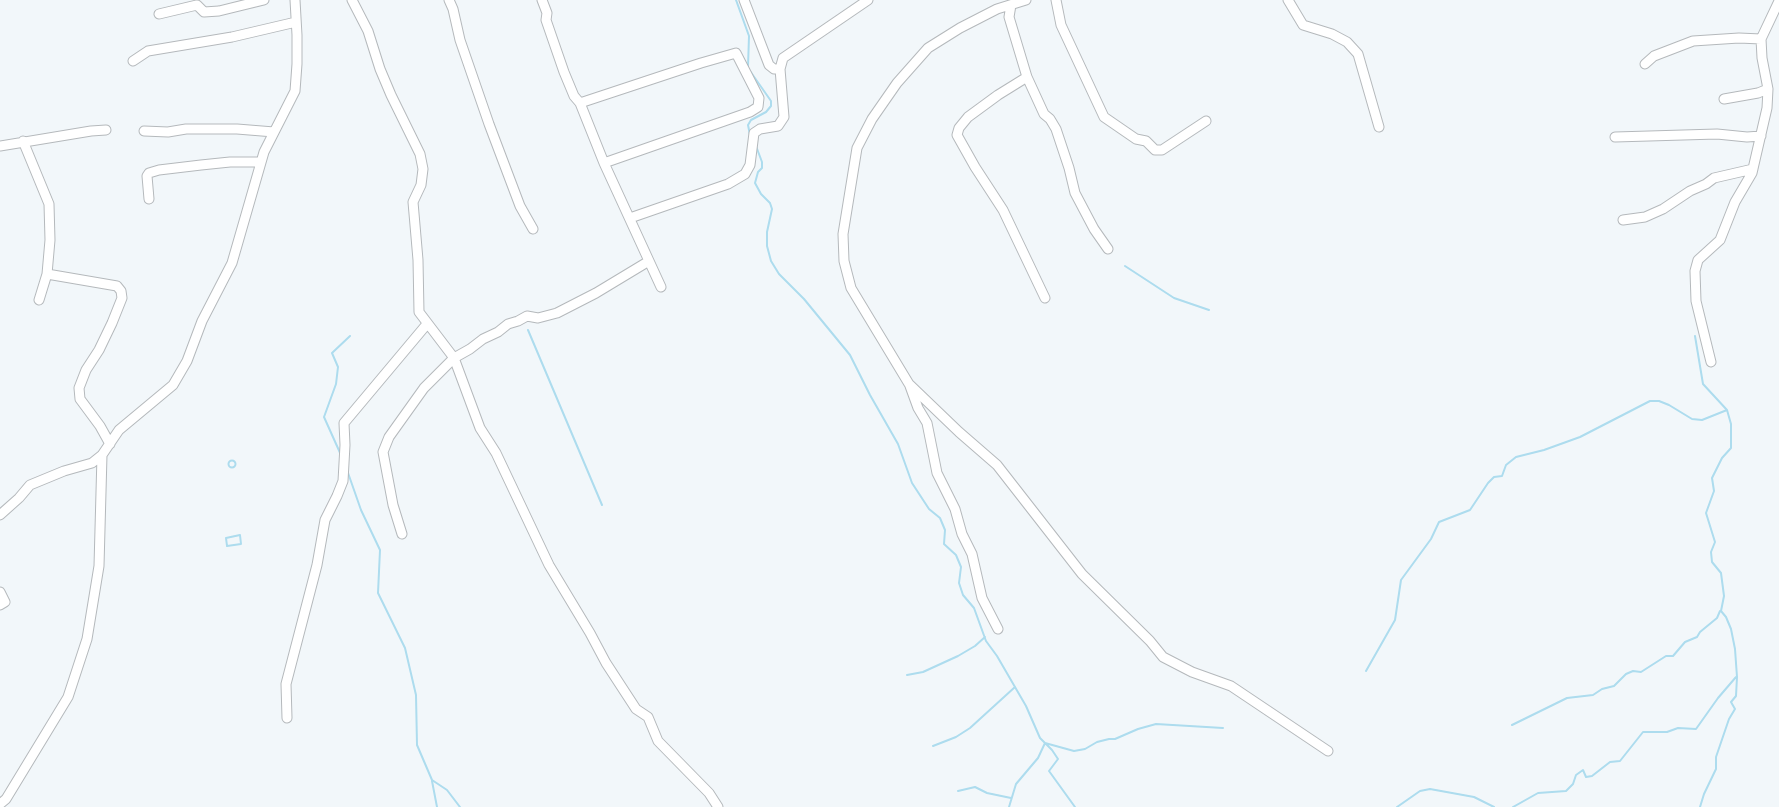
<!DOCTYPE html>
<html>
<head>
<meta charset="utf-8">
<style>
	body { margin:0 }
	canvas { display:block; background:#f2f7fa }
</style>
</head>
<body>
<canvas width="1779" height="807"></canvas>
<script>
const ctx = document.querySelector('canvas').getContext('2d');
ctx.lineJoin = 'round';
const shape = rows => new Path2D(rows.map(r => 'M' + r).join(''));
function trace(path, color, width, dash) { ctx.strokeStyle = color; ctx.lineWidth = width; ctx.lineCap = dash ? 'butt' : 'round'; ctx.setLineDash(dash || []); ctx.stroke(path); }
trace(shape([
	[736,0,749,36,748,67],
	[750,135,748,125,751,120,766,112,771,106,771,101,750,71],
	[756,146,762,162,762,168,758,172,755,183,761,194,770,203,772,209,767,232,767,246,771,261,779,274,804,299,850,355,870,395,898,444,912,483,929,509,940,518,945,530,944,544,956,555,961,567,959,583,963,595,974,608,986,641,997,656,1026,706,1040,738,1052,750,1058,759,1049,771,1075,807],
	[1125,266,1174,298,1209,310],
	[528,330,602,505],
	[1695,336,1703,384,1727,410,1731,424,1731,448,1722,458,1712,478,1714,491,1706,513,1715,542,1711,552,1712,562,1721,573,1724,596,1721,611,1726,617,1731,629,1735,649,1737,677,1736,696,1731,702,1735,709,1729,719,1716,757,1716,769,1704,794,1700,807],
	[341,455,324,417,336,384,338,367,332,353,350,336],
	'228.5 464a3.5 3.5 0 1 1 7 0a3.5 3.5 0 1 1-7 0Z',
	[347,470,361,510,380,550,378,593,405,648,416,695,417,745,432,780,447,790,460,807],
	[240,535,241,544,227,546,226,538,240,535],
	[1366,671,1395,620,1401,580,1431,539,1439,522,1470,510,1488,483,1494,477,1502,476,1506,465,1516,457,1544,450,1580,437,1650,401,1659,401,1669,405,1692,419,1702,420,1727,410],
	[907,675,923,672,958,656,975,646,985,637],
	[1512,725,1567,698,1593,695,1602,689,1614,686,1626,674,1633,671,1641,672,1666,656,1673,656,1685,642,1697,637,1700,632,1717,618,1720,611],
	[933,746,956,737,970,728,1015,687],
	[432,781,437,807],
	[958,791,975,787,987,793,1011,798],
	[1009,807,1016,784,1038,758,1045,743,1074,751,1085,749,1097,742,1109,739,1115,739,1138,729,1156,724,1223,728],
	[1397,807,1420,791,1430,789,1474,797,1494,807],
	[1513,807,1538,793,1566,791,1573,784,1576,775,1583,770,1586,777,1592,776,1610,762,1620,761,1643,732,1667,732,1678,728,1696,729,1718,698,1736,677]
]), '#addcee', 2);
const minor = shape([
	[352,0,368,31,380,69,391,95,420,154,423,169,421,185,413,202,418,260,419,312,454,358,480,428,496,453,549,565,590,633,606,663,636,709,648,717,658,741,709,793,718,807],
	[449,0,453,9,460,40,489,124,520,206,533,229],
	[542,0,547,13,546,20,564,72,574,96,580,103,604,163,661,287],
	[744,0,769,65,774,69,780,69],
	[1026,0,997,9,960,28,928,48,897,83,872,119,857,148,843,234,844,261,851,288,909,384,959,432,997,465,1082,574,1150,641,1163,657,1192,672,1231,686,1328,751],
	[1056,0,1061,25,1104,117,1136,139,1146,141,1155,150,1162,150,1206,121],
	[1288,0,1303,25,1332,34,1347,42,1358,54,1379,127],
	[1011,5,1009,17,1027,77,998,95,968,117,959,128,957,135,975,167,1003,210,1045,298],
	[159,14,197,5,204,12,219,11,264,0],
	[133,61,148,51,232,37,296,22],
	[1645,64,1654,56,1693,41,1739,38,1761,39],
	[1027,77,1044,114,1050,119,1056,129,1069,168,1075,193,1094,229,1108,249],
	[1724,99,1758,93,1768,89],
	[580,103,701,63,736,53,759,98,758,107,750,112,604,163],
	[144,131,168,132,186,129,237,129,274,132],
	[1615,137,1717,134,1747,137,1761,136],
	[23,141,49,204,50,240,47,274],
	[0,146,91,131,106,130],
	[149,199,147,176,149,173,159,170,201,165,230,162,261,162],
	[630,218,728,184,745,174,750,165,754,133,760,129,778,126,784,117,780,69,783,58,868,0],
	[1623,220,1645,217,1663,209,1690,191,1706,184,1714,178,1753,169],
	[39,300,47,274,117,286,121,291,122,298,112,323,99,350,86,370,79,388,80,399,100,426,110,444],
	[1711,362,1696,301,1695,271,1698,260,1720,240,1735,202,1752,173,1767,108,1768,89,1762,58,1761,39,1779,1],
	[910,386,918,408,927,423,937,473,955,509,962,534,972,554,982,598,998,629],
	[0,515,19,498,30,485,64,471,92,463,102,455],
	[402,534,393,505,383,452,389,437,424,388,454,358,470,349,483,339,498,332,508,324,518,321,527,316,538,318,557,313,596,293,649,261],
	[0,592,5,602,0,605],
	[287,718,286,684,317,565,325,520,337,496,343,481,345,445,344,423,427,324],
	[0,804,6,799,68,697,87,639,99,566,102,455,119,430,173,385,187,361,202,321,232,263,264,152,295,91,297,64,297,35,295,0]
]);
trace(minor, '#b5b9bc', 11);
trace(minor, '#fff', 9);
</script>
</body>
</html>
